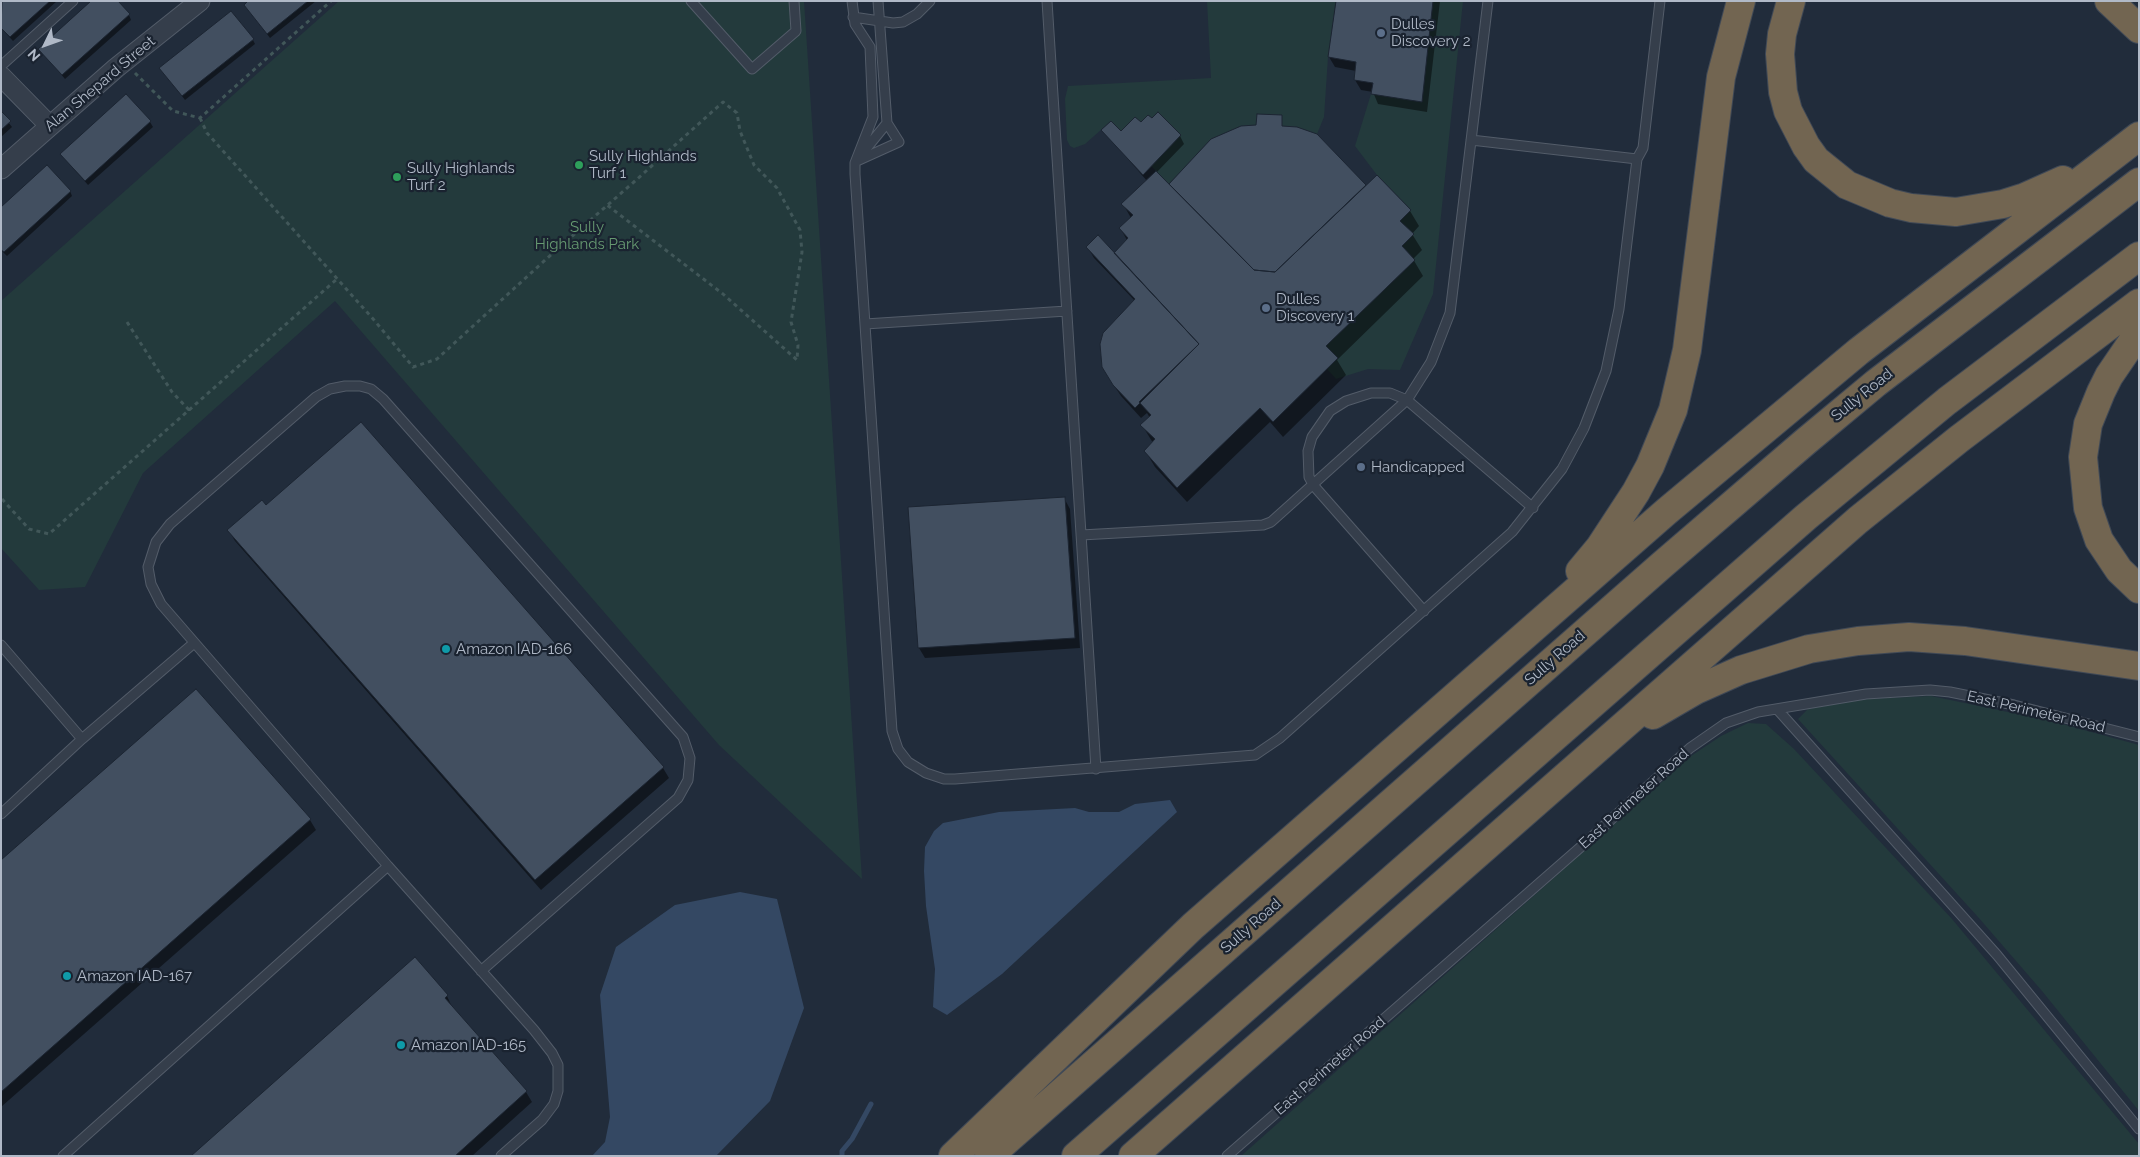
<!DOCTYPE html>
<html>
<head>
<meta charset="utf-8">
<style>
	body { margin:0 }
	#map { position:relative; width:2140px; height:1157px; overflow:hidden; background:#212c3b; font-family:Raleway,sans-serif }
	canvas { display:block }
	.frame { position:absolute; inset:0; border:2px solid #b0b9c7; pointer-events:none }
	.north { position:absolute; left:20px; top:20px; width:50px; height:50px; -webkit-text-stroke:4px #1a2330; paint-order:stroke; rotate:228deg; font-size:14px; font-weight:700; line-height:20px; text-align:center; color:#b0b9c7 }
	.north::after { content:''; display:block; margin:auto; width:18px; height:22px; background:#b0b9c7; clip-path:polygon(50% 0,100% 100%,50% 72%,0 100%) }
</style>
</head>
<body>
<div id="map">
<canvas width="2140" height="1157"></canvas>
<div class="frame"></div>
<div class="north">N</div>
</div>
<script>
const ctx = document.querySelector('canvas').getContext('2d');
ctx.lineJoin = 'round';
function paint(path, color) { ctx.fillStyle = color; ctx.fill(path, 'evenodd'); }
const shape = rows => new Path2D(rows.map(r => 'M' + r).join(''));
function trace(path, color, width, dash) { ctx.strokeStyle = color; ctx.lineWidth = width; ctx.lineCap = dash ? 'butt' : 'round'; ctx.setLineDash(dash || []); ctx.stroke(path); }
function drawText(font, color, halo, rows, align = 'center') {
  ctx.font = font + ' Raleway,sans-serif'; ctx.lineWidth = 4.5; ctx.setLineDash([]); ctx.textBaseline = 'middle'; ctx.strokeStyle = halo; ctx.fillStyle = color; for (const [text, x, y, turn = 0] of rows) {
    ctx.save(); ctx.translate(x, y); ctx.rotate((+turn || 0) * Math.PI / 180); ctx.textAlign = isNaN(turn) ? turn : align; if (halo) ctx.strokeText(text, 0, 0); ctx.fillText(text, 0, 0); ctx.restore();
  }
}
paint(shape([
	[339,1,804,1,862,879,719,745,335,301,143,473,85,587,39,590,1,548,1,301],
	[1207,1,1336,1,1328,57,1324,117,1317,134,1297,127,1282,126,1282,115,1257,114,1256,125,1241,126,1211,139,1169,184,1150,165,1158,112,1152,118,1148,115,1141,122,1121,131,1111,121,1085,144,1074,148,1070,146,1067,140,1065,99,1068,86,1211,78],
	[1433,1,1463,1,1433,294,1400,370,1368,369,1336,379,1327,369,1338,358,1326,346,1415,260,1402,246,1414,234,1400,221,1411,210,1377,175,1355,146,1371,94,1422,102],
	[1931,696,2051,721,2139,745,2139,1111,2042,991,1978,917,1798,719,1808,709,1867,699],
	[1748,723,1766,724,1794,749,1952,919,2139,1144,2139,1156,1241,1156,1691,756,1721,736]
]), '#233a3c');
paint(shape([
	[1170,800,1177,812,1002,974,947,1015,933,1007,935,969,926,906,924,871,925,847,934,831,943,823,999,812,1075,808,1089,812,1119,812,1135,804],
	[740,892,777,899,804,1008,770,1101,716,1156,592,1156,605,1142,610,1117,600,995,616,947,675,905]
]), '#344863');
paint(shape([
	[3,1,57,1,13,41,1,28,1,3],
	[250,1,316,1,270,38,245,5],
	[1336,1,1440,1,1427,112,1378,104,1373,92,1361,90,1355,80,1356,71,1335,67,1329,57],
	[129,15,131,20,65,79,40,49],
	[253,40,255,44,185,100,164,73],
	[1,113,12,127,1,137],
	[1281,117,1282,127,1316,135,1366,188,1377,177,1410,211,1419,226,1412,234,1422,250,1413,259,1423,276,1337,360,1346,375,1283,437,1270,422,1187,502,1155,467,1146,452,1153,443,1142,425,1150,418,1147,413,1141,418,1121,396,1109,378,1135,301,1094,258,1088,248,1114,254,1127,240,1120,228,1131,218,1123,204,1147,181,1103,130,1121,133,1141,124,1180,136,1184,144,1156,173,1169,186,1212,140],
	[150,122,153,127,88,185,65,159],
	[70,191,72,196,7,256,1,250],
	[1064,498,1070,509,1080,648,925,658,919,648,910,508],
	[266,506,663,768,669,778,541,890,235,541,229,531],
	[310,820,316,830,1,1107,1,862],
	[447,996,452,1007,526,1092,532,1102,472,1156,193,1156]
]), '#0007');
trace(shape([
	[842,1156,842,1151,852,1139,871,1104]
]), '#344863', 5);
const building = shape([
	[50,1,10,37,1,28,2,1,50,1],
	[91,1,118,1,130,14,62,75,38,49,91,1],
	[248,1,308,1,267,34,244,5,248,1],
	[1336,1,1433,1,1422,102,1371,94,1373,83,1354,80,1356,62,1328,57,1336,1],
	[231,11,254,39,182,96,159,68,231,11],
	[126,94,151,121,85,181,60,154,126,94],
	[1,111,11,121,1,130,1,111],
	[1158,112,1181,135,1143,175,1101,130,1111,121,1121,131,1135,117,1141,122,1148,115,1152,118,1158,112],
	[1257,114,1282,115,1282,126,1297,127,1317,134,1366,185,1275,272,1254,270,1169,184,1211,139,1241,126,1256,125,1257,114],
	[47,165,71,191,4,252,1,250,1,207,47,165],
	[1156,171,1254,270,1275,272,1377,175,1411,210,1400,221,1414,234,1402,246,1415,260,1326,346,1338,358,1273,422,1260,408,1177,488,1144,451,1155,439,1140,425,1151,415,1139,402,1199,344,1114,253,1128,238,1119,228,1133,215,1121,204,1156,171],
	[1098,235,1199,344,1135,408,1113,385,1102,367,1100,344,1103,333,1135,299,1086,247,1098,235],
	[361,422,664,767,535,880,227,530,262,500,266,505,361,422],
	[1065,497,1075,638,918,648,908,507,1065,497],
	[196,689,311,819,1,1092,1,860,196,689],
	[415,957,448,995,445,998,527,1091,455,1156,191,1156,415,957]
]);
paint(building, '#424f60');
trace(building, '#1c2532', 1);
const lane = shape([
	[691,1,752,69,796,31,794,1],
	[852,1,855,24,870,47,873,117,855,163,855,174,892,731,898,749,908,762,926,773,944,779,955,779,1255,755,1280,738,1512,532,1562,469,1584,428,1606,371,1619,309,1637,159,1643,148,1660,1],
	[1047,1,1096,769],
	[853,17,893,23,903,22,917,14,930,1],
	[1,66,73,1],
	[1471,140,1637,159],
	[861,155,887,123,878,1],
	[857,161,899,142,887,123],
	[865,324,1067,311],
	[1081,535,1263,525,1271,522,1407,400,1431,362,1450,313,1488,1],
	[1424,611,1314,486,1309,477,1308,451,1312,437,1330,411,1346,401,1371,393,1390,393,1407,400,1533,508],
	[1,645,82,739,194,643],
	[1777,709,1997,955,2139,1129],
	[1,814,82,739],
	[388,866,161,604,151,584,148,567,156,542,170,524,316,397,330,389,345,386,360,386,371,389,383,399,683,737,690,758,688,780,678,798,481,971],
	[63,1156,388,866,534,1030,552,1053,558,1065,558,1091,554,1104,542,1120,501,1156],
	[1227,1156,1583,845,1690,748,1726,723,1758,712,1866,694,1930,690,1950,692,2014,705,2139,737]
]);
const street = shape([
	[1,76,50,126],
	[1,169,116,68,200,1]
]);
const highway = shape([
	[1791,1,1782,34,1780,54,1783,92,1788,111,1806,146,1816,160,1847,185,1890,203,1911,208,1956,212,2003,204,2025,197,2063,180],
	[2109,1,2139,29],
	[2139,332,2109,376,2101,392,2088,424,2083,457,2088,508,2099,540,2119,570,2139,589],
	[1580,571,1600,547,1636,492,1650,466,1673,410,1687,350,1721,77,1741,1],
	[1653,715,1696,690,1741,670,1809,649,1858,641,1909,637,1965,641,2139,666],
	[953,1156,1193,926,1667,511,1859,351,2139,136],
	[989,1156,1663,564,1805,442,1876,383,2139,182],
	[1076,1156,1806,517,1947,401,2139,256],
	[1133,1156,1858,520,1959,439,2139,303]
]);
trace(lane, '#535c69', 11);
trace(street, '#535c69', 21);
trace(highway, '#404956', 30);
trace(shape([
	[135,73,173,111,200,118,331,1],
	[200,118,207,133,374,320,413,367,437,359,554,252,635,181,723,102,737,113,740,131,754,165,777,188,800,230,802,252,791,322,798,345,797,360,723,294,607,205],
	[127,322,172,392,190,411],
	[2,499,29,529,49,534,337,279]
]), '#415759', 3, [4, 4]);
trace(lane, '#353e4b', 9);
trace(street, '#353e4b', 19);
trace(highway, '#726551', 28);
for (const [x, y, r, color] of [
	[1381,33,5,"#5c6f8a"],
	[579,165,5,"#2e9e5b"],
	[397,177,5,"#2e9e5b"],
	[1266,308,5,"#5c6f8a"],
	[1361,467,5,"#5c6f8a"],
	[446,649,5,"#0f9aa8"],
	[67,976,5,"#0f9aa8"],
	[401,1045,5,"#0f9aa8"]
]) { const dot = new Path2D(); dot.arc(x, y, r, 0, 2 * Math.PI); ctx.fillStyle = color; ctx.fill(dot); trace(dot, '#1a2330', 2); }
drawText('15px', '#b0b9c7', '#1a2330', [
	["Dulles",1391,24],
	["Discovery 2",1391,41],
	["Sully Highlands",589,156],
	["Turf 1",589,173],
	["Sully Highlands",407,168],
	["Turf 2",407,185],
	["Dulles",1276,299],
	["Discovery 1",1276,316],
	["Handicapped",1371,467],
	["Amazon IAD-166",456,649],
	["Amazon IAD-167",77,976],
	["Amazon IAD-165",411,1045]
], 'left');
drawText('15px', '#b0b9c7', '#1a2330', [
	["Alan Shepard Street",100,84,-40],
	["Sully Road",1862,395,-39],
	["Sully Road",1555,658,-41],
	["East Perimeter Road",2036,712,13],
	["East Perimeter Road",1634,799,-42],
	["Sully Road",1251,926,-41],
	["East Perimeter Road",1330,1066,-41]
]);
drawText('15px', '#669a71', '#1a2330', [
	["Sully",587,227],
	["Highlands Park",587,244]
]);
</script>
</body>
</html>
